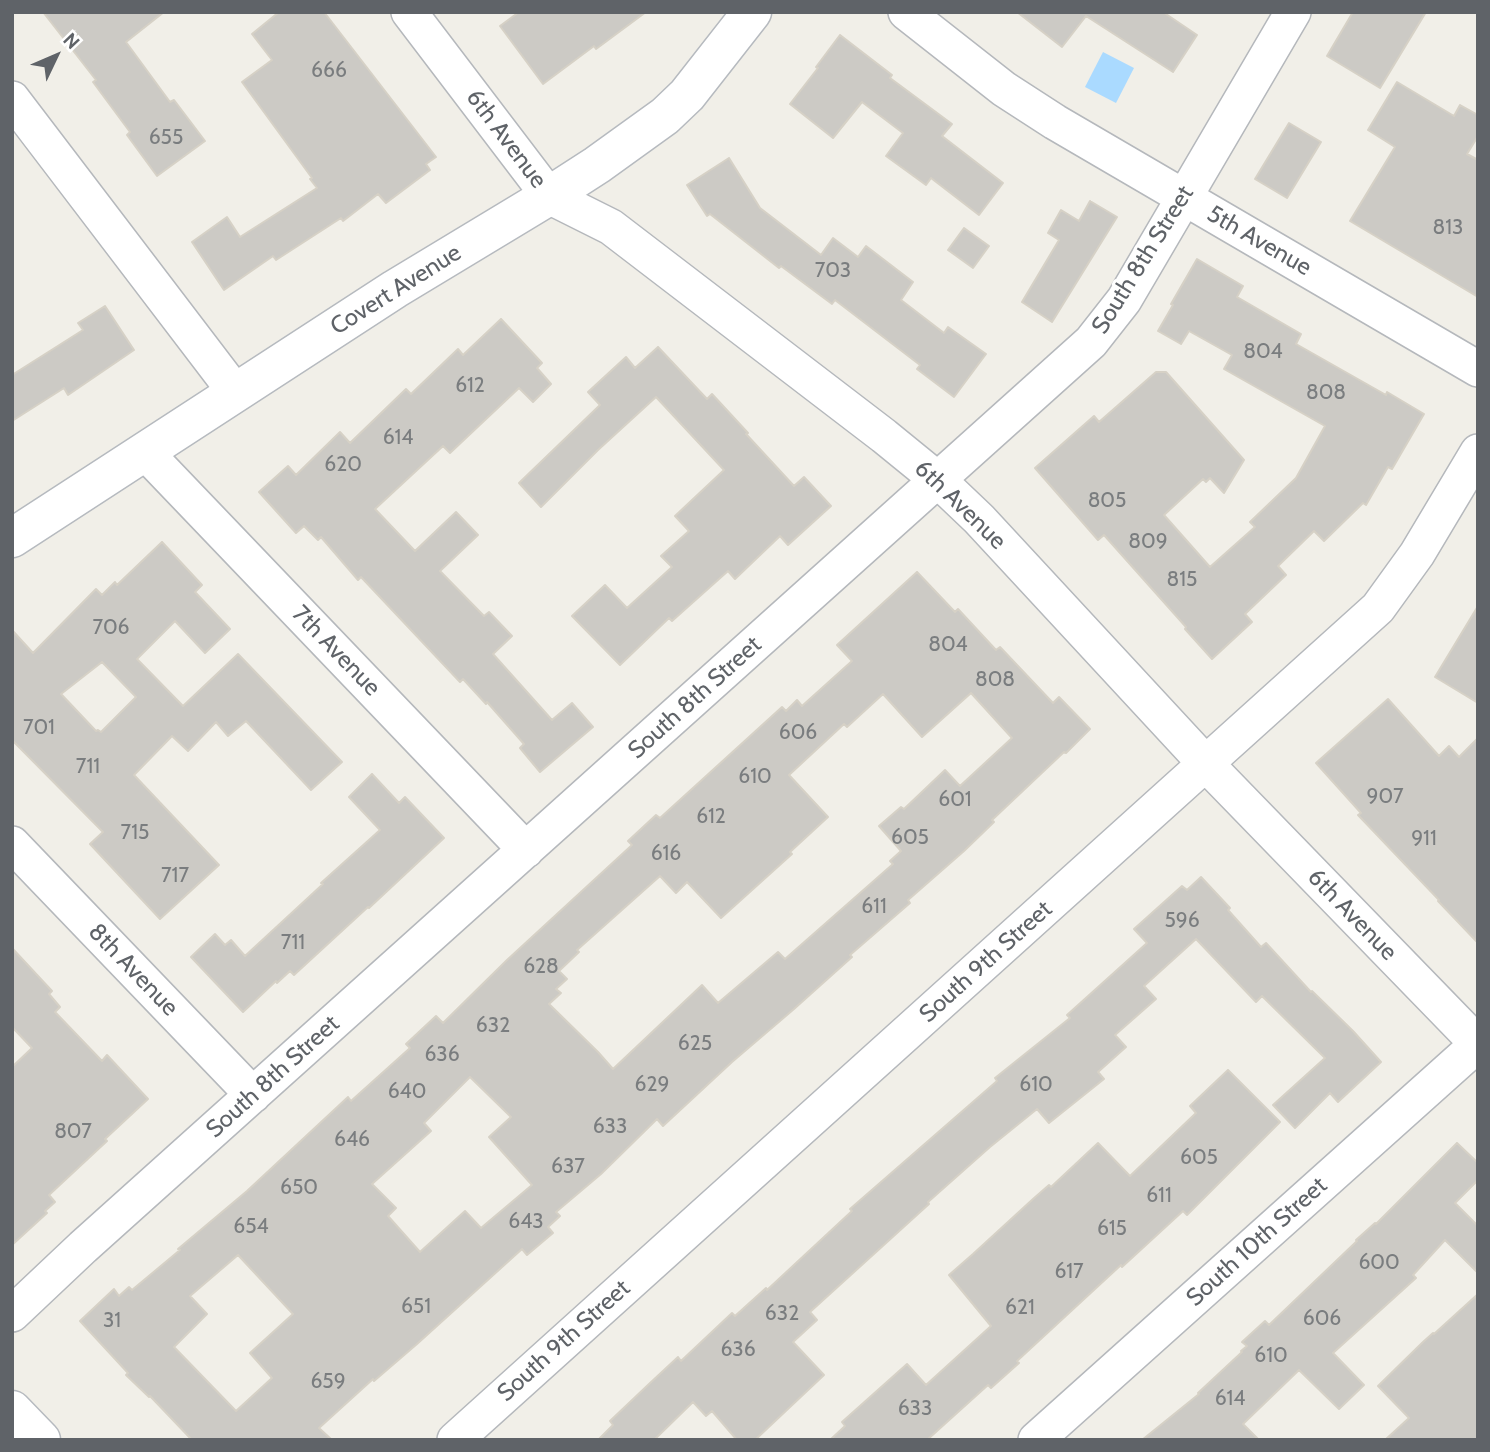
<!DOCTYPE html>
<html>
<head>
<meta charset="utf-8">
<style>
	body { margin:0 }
	#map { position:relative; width:1490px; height:1452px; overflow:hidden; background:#f1efe8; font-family:Cabin,sans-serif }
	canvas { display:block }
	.frame { position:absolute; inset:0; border:14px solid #5f6368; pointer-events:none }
	.north { position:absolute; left:21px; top:21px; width:70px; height:70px; -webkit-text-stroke:5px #fff; paint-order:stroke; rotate:46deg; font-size:19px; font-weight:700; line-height:28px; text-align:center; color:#5f6368 }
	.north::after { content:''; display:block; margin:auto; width:24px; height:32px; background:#5f6368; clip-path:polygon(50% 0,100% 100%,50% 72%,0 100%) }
</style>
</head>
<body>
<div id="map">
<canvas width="1490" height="1452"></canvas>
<div class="frame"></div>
<div class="north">N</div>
</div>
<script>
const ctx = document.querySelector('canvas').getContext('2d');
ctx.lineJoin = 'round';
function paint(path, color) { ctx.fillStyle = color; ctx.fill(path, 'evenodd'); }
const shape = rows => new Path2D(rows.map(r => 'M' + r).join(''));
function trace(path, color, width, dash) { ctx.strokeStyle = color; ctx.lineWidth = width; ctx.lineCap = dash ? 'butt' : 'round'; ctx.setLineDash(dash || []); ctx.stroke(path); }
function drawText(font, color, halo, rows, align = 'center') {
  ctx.font = font + ' Cabin,sans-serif'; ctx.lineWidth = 6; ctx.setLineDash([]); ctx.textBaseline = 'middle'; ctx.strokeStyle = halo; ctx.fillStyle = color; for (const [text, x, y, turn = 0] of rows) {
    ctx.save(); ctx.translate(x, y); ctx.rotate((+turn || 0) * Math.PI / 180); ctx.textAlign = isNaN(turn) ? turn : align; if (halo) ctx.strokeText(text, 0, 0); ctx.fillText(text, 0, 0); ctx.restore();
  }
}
paint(shape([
	[1103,52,1134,68,1116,103,1085,87]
]), '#aadaff');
const building = shape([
	[43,12,164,12,126,42,170,102,174,100,205,141,157,176,127,135,130,132,93,82,96,80,43,12],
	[279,12,324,12,436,157,426,164,430,170,386,203,378,194,343,221,341,218,276,260,273,256,224,290,192,242,227,217,240,237,317,188,310,179,312,178,242,82,272,60,252,34,279,12],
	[519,12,646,12,596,49,594,46,543,84,500,26,519,12],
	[1017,12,1163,12,1197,35,1173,72,1086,16,1062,47,1017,12],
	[1353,12,1426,12,1380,88,1327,56,1353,12],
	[840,35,892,75,890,78,952,124,942,136,1003,183,979,215,931,178,926,185,886,156,903,133,862,102,833,138,790,104,818,68,816,67,840,35],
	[1397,82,1454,116,1460,105,1478,115,1478,136,1467,154,1478,160,1478,297,1350,221,1395,147,1368,130,1397,82],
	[1289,123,1321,142,1287,198,1255,179,1289,123],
	[729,158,760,208,821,255,833,238,858,257,866,246,913,282,901,300,944,333,948,327,986,354,954,397,917,369,920,365,835,300,832,304,781,266,779,268,710,214,707,216,687,185,729,158],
	[1090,201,1117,217,1052,322,1022,302,1059,240,1048,233,1061,210,1079,221,1090,201],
	[964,228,989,246,973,268,948,250,964,228],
	[1197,259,1243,286,1237,297,1301,334,1296,344,1386,395,1387,392,1424,414,1392,469,1388,467,1366,505,1363,503,1324,541,1314,531,1278,566,1286,575,1245,614,1252,622,1212,659,1185,629,1186,627,1104,535,1098,540,1035,468,1094,416,1099,422,1156,372,1166,372,1244,460,1224,493,1210,478,1206,482,1203,479,1164,515,1210,567,1255,527,1250,522,1296,478,1325,426,1224,369,1232,355,1189,331,1181,344,1158,331,1173,305,1171,304,1197,259],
	[105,306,134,350,68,395,64,388,12,421,12,375,83,330,78,323,105,306],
	[501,319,542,363,537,368,551,384,533,402,519,388,450,453,443,446,375,509,415,551,456,512,478,535,440,571,484,616,489,612,512,636,493,654,552,720,572,703,593,727,540,772,520,748,524,744,487,702,486,704,463,679,460,682,361,577,358,580,321,537,318,540,304,526,296,533,259,492,288,466,296,475,340,432,350,443,406,389,411,394,458,349,463,355,501,319],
	[658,347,707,399,712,394,748,433,746,434,794,486,804,477,831,506,788,545,780,536,735,579,728,571,672,621,669,618,620,665,572,616,605,585,627,608,672,567,661,556,689,531,675,516,724,470,656,397,598,450,541,507,519,483,600,405,588,392,626,357,635,368,658,347],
	[162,542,202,585,195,592,230,629,205,653,175,621,137,659,183,706,238,654,342,762,311,790,246,721,228,736,216,722,188,751,172,736,134,775,219,865,160,919,90,844,103,832,12,740,12,630,33,653,96,589,102,595,115,582,117,585,162,542],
	[102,662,136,697,101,732,98,730,96,731,61,694,102,662],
	[917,572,955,612,958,609,996,650,1000,647,1053,703,1059,697,1090,729,1066,753,1064,752,992,820,994,822,964,851,908,900,910,903,850,955,852,957,794,1009,732,1062,663,1126,657,1119,601,1174,556,1212,560,1216,548,1227,553,1233,527,1255,522,1249,417,1344,374,1381,373,1379,319,1428,332,1440,192,1440,150,1396,149,1397,126,1375,128,1373,80,1321,114,1289,119,1296,129,1287,132,1290,180,1250,178,1249,247,1191,348,1097,351,1101,410,1048,406,1044,436,1016,443,1023,507,960,632,845,628,841,656,815,660,818,782,707,786,711,797,700,802,706,852,661,837,645,917,572],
	[971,693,1012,738,960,786,945,770,904,809,901,807,879,826,901,851,890,861,893,864,785,959,778,952,718,1003,702,985,613,1069,598,1052,549,1004,561,993,556,989,567,979,559,971,579,952,577,950,660,876,676,893,687,882,721,918,792,854,790,852,828,817,789,775,844,724,847,727,883,694,922,737,971,693],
	[470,1077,511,1117,489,1137,532,1185,481,1228,465,1211,420,1252,388,1216,396,1208,372,1184,431,1131,424,1123,470,1077],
	[238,1255,293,1314,250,1353,272,1378,236,1411,174,1347,207,1314,190,1296,238,1255],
	[1478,606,1478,703,1435,677,1478,606],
	[1388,699,1439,756,1449,746,1459,757,1478,738,1478,943,1438,901,1439,900,1358,815,1361,813,1316,763,1388,699],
	[372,774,399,803,405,797,444,838,369,908,368,907,294,975,290,971,277,983,276,981,243,1012,191,957,215,934,225,945,231,940,245,956,323,884,321,883,380,830,349,797,372,774],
	[1201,877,1230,908,1228,910,1261,947,1266,943,1311,992,1312,991,1353,1031,1381,1062,1338,1102,1330,1093,1295,1128,1273,1105,1325,1058,1262,996,1256,1002,1196,939,1144,986,1156,999,1115,1035,1126,1047,1098,1072,1104,1079,1049,1123,1037,1109,990,1147,928,1202,929,1204,810,1312,817,1320,793,1342,824,1375,755,1440,737,1440,712,1411,706,1416,693,1402,654,1440,598,1440,613,1425,610,1421,649,1384,678,1357,681,1361,732,1313,735,1316,766,1288,767,1290,852,1211,850,1209,997,1081,995,1078,1070,1018,1067,1015,1147,943,1134,929,1182,886,1187,890,1201,877],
	[12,948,52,991,49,994,60,1007,55,1012,102,1061,107,1055,148,1099,105,1139,107,1141,49,1195,55,1202,45,1211,47,1213,12,1245,12,1067,32,1048,12,1027,12,948],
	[1228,1070,1280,1122,1187,1215,1183,1211,1122,1267,1121,1265,1017,1361,1019,1363,991,1388,988,1385,927,1440,830,1440,845,1426,842,1422,907,1364,926,1385,991,1326,949,1275,973,1254,1033,1199,1049,1185,1051,1187,1098,1143,1130,1176,1196,1113,1190,1106,1228,1070],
	[1457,1143,1478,1163,1478,1180,1455,1203,1478,1226,1478,1273,1445,1240,1413,1275,1416,1278,1333,1353,1364,1385,1339,1409,1299,1370,1243,1424,1259,1440,1142,1440,1199,1394,1198,1393,1242,1352,1241,1351,1247,1346,1242,1342,1265,1321,1269,1325,1357,1241,1356,1240,1375,1223,1376,1224,1457,1143],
	[1478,1294,1478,1440,1385,1440,1409,1418,1378,1386,1423,1342,1433,1333,1434,1334,1478,1294]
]);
paint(building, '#cccac5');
trace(building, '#d6d1c6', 2);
const street = shape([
	[409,12,549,196,611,227,884,436,938,480,979,519,1206,764,1478,1044],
	[906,12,1004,89,1055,122,1478,369],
	[12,99,236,393],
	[145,452,526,850],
	[12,844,253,1095],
	[12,1314,83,1247,1091,342,1124,300,1293,12],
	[455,1440,1378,608,1417,554,1478,452],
	[1036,1440,1478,1044]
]);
const secondary = shape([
	[12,538,395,289,549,196,597,165,665,116,687,95,752,12],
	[12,1410,41,1440]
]);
trace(street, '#b5b8bc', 38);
trace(secondary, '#b6babf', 41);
trace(street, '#fff', 35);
trace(secondary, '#fff', 38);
drawText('21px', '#7a7d7f', null, [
	["666",329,71],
	["655",166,138],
	["813",1448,228],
	["703",833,271],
	["804",1263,352],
	["612",470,386],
	["808",1326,393],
	["614",398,438],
	["620",343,465],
	["805",1107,501],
	["809",1148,542],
	["815",1182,580],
	["706",111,628],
	["804",948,645],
	["808",995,680],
	["701",39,728],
	["606",798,733],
	["711",88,767],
	["610",755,777],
	["907",1385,797],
	["601",955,800],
	["612",711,817],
	["715",135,833],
	["605",910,838],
	["911",1424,839],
	["616",666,854],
	["717",175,876],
	["611",874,907],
	["596",1182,921],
	["711",293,943],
	["628",541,967],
	["632",493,1026],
	["625",695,1044],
	["636",442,1055],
	["629",652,1085],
	["610",1036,1085],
	["640",407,1092],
	["633",610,1127],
	["807",73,1132],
	["646",352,1140],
	["605",1199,1158],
	["637",568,1167],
	["650",299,1188],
	["611",1159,1196],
	["643",526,1222],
	["654",251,1227],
	["615",1112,1229],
	["600",1379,1263],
	["617",1069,1272],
	["651",416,1307],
	["621",1020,1308],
	["632",782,1314],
	["606",1322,1319],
	["31",112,1321],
	["636",738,1350],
	["610",1271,1356],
	["659",328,1382],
	["614",1230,1399],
	["633",915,1409]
]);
drawText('24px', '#5f6368', '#fff', [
	["6th Avenue",506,139,53],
	["5th Avenue",1259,241,30],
	["South 8th Street",1143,260,-58],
	["Covert Avenue",396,290,-32],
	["6th Avenue",960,505,44],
	["7th Avenue",336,651,46],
	["South 8th Street",695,698,-42],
	["6th Avenue",1352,915,46],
	["South 9th Street",986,962,-42],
	["8th Avenue",133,970,46],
	["South 8th Street",273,1077,-42],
	["South 10th Street",1257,1242,-42],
	["South 9th Street",564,1341,-42]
]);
</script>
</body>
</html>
